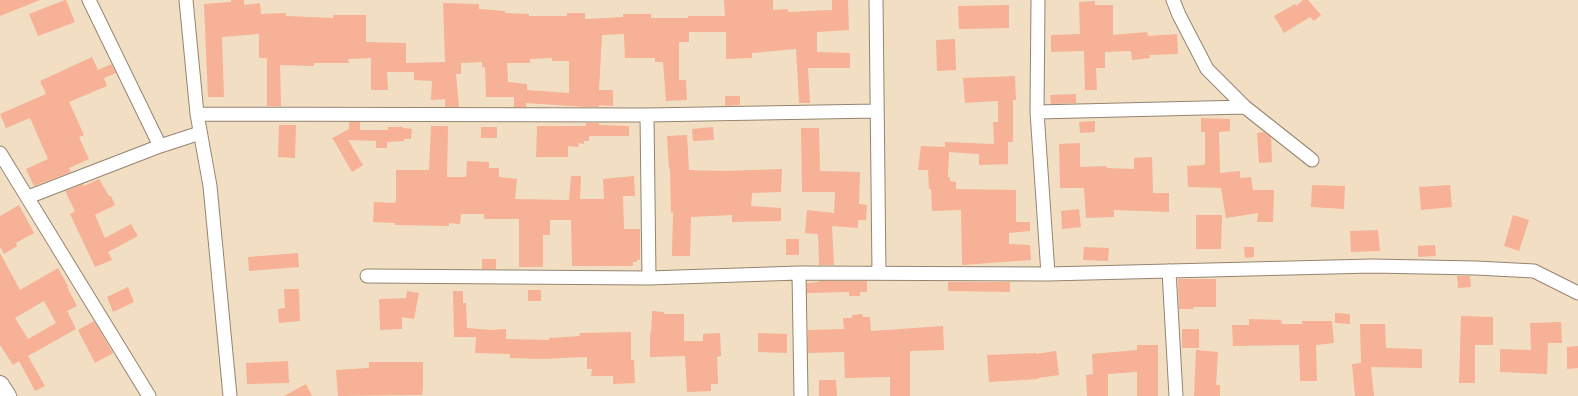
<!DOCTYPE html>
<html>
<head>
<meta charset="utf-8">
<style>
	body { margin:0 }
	canvas { display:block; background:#f2dec2 }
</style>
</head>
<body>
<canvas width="1578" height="396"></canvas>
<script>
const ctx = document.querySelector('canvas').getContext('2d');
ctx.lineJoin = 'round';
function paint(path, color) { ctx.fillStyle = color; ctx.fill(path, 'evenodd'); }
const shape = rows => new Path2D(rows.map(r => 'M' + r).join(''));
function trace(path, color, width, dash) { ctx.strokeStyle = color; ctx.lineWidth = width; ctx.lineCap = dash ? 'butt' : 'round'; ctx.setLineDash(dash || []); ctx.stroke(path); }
paint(shape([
	[0,0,40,0,0,16],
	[65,0,66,0,75,22,38,36,29,14],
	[231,0,244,0,244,5,260,3,261,14,286,13,286,16,333,18,333,15,366,15,366,42,406,43,406,63,445,62,443,3,479,4,479,9,505,11,505,13,529,14,529,16,567,16,567,13,585,13,585,19,623,17,623,14,651,14,651,18,688,18,688,16,725,16,724,0,773,0,773,10,788,9,788,12,832,10,832,0,848,0,849,30,817,32,817,52,850,53,850,68,808,68,810,103,799,103,796,49,752,53,752,58,726,59,726,32,689,32,689,42,679,42,679,80,686,80,687,100,666,101,663,62,655,62,655,58,625,58,624,34,602,35,599,90,613,90,613,106,599,105,599,107,586,107,526,103,526,107,514,107,514,97,486,97,485,67,482,67,482,62,461,63,461,74,456,74,459,107,445,107,445,99,431,100,432,81,414,80,414,72,387,72,388,90,371,90,371,58,348,59,349,63,314,63,314,66,280,65,281,106,267,106,267,58,259,58,259,34,222,37,224,97,208,97,204,4,231,2],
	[552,58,552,61,569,61,569,93,527,90,527,84,508,82,507,63,530,63,530,59],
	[1303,0,1308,0,1321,15,1314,21,1310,17,1284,33,1274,16,1295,4,1296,6],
	[1095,1,1095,5,1113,5,1113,35,1147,32,1148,36,1177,34,1178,54,1149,55,1150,58,1132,60,1131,51,1105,52,1105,68,1096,68,1097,90,1085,90,1084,51,1051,52,1051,35,1080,34,1079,2],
	[1009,5,1009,28,959,29,958,6],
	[955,39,956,70,937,71,936,40],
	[92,57,98,70,111,64,116,73,104,78,107,86,69,102,84,135,79,137,89,159,69,168,71,172,34,186,26,169,48,159,30,118,6,128,0,114,46,94,40,81],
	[1015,76,1016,100,1013,100,1013,142,1008,142,1008,164,979,165,979,154,949,152,948,177,950,177,950,181,956,182,956,189,1016,190,1016,222,1030,222,1030,231,1009,233,1009,244,1030,245,1031,260,962,265,961,210,932,211,931,189,929,189,928,170,918,170,921,146,945,147,945,142,994,144,993,122,998,122,998,101,965,103,963,78],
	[1076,94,1076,103,1051,104,1050,95],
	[725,96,740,96,740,105,725,106],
	[1201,118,1230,119,1230,131,1219,132,1220,173,1240,171,1240,178,1251,177,1253,190,1274,190,1273,222,1257,222,1258,213,1226,218,1221,188,1188,187,1187,166,1204,165,1205,163,1205,132,1201,132],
	[1095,121,1095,132,1080,133,1079,122],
	[349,122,360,122,360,130,388,130,388,127,403,127,403,128,412,129,411,139,404,139,404,141,387,142,387,148,376,148,376,141,348,140,363,165,352,172,333,139,331,139,349,129],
	[586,123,599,123,599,125,629,126,629,136,589,136,589,141,584,141,584,144,579,143,578,147,568,146,568,157,536,157,537,126,586,126],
	[279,125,296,125,295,158,278,157],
	[431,126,448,126,447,177,466,177,467,161,489,162,489,168,499,168,499,177,517,179,515,199,569,200,571,176,581,176,580,199,604,199,603,179,634,176,635,196,623,196,624,229,640,229,640,260,637,260,637,262,633,262,633,266,572,266,571,220,550,220,550,235,543,235,543,267,519,267,519,219,484,219,484,214,461,214,460,224,449,223,449,226,395,225,395,223,373,222,374,202,395,203,395,201,396,201,396,170,429,170],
	[481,127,497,127,497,138,481,138],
	[713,127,714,140,693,141,692,129],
	[801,128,819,128,820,171,860,172,859,204,867,205,866,220,858,220,858,228,832,226,834,265,819,265,818,234,805,233,807,210,834,213,835,192,802,192],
	[1264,132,1271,137,1272,162,1259,163,1257,133],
	[687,135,689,170,723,171,782,169,781,192,752,193,751,206,781,208,781,221,732,222,732,215,691,217,690,256,672,256,673,212,671,213,670,169,669,169,667,136],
	[1080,143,1080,167,1106,166,1107,168,1134,169,1134,158,1152,157,1153,193,1169,193,1169,212,1114,210,1114,217,1086,218,1084,188,1060,188,1059,144],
	[99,179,109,196,111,196,115,205,95,215,105,238,131,224,138,236,108,252,112,260,95,267,70,214,75,211,65,191,83,184,84,186],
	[1312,185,1345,186,1344,209,1311,207],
	[1450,185,1452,207,1421,210,1419,187],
	[19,205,34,233,16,243,17,246,4,254,0,247,0,216],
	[1079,209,1081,227,1062,229,1061,211],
	[1196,215,1222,215,1221,249,1196,249],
	[1513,215,1529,220,1519,251,1504,246],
	[1378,230,1380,251,1351,252,1350,231],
	[786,239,799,239,799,255,786,255],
	[1435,245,1436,256,1418,257,1418,246],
	[1084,247,1109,248,1108,261,1083,260],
	[1244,247,1254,247,1254,257,1245,258],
	[0,253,20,290,58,268,68,286,67,287,77,306,67,311,76,329,28,356,45,386,35,391,19,361,13,365,0,345],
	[44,301,56,323,28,339,15,318],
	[298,253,299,267,249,271,248,257],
	[482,259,496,259,496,269,482,269],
	[1457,276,1470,276,1471,287,1458,288],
	[1178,279,1216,279,1216,307,1193,307,1194,309,1179,309],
	[819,281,867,281,867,292,860,292,860,296,849,296,849,292,807,293,807,283,819,282],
	[948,282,1010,282,1010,292,948,291],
	[128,287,134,302,113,312,107,297],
	[284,289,299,289,300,321,279,323,278,309,285,308],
	[528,290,541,290,541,301,528,301],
	[407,291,419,293,414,319,402,317,402,329,380,330,379,299,406,298],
	[453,291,463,291,463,303,466,303,467,328,491,330,506,329,506,339,549,340,549,338,580,336,579,333,631,332,631,360,634,360,635,383,613,384,613,376,591,376,592,369,587,369,587,357,541,359,510,358,510,354,475,353,476,337,454,337],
	[652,311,664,312,664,314,684,314,684,341,703,341,703,334,720,333,721,356,717,357,718,384,711,384,711,391,687,392,685,356,650,357,650,333,651,333],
	[1335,313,1350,314,1350,324,1335,323],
	[862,314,863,317,870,317,871,331,943,326,944,350,910,351,910,396,890,396,890,377,845,378,844,352,808,353,808,330,844,329,843,318,852,318,852,315],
	[1461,316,1493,317,1493,345,1475,345,1475,383,1459,383],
	[1249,319,1281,320,1282,324,1302,324,1302,321,1332,321,1334,343,1316,345,1317,381,1300,381,1299,345,1233,346,1232,325,1249,325],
	[94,321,113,353,95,363,78,330],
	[1561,322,1562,343,1548,343,1547,374,1500,372,1500,349,1531,350,1530,323],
	[1360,324,1385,324,1386,348,1422,349,1422,368,1371,367,1374,396,1355,396,1352,364,1361,363],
	[1182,329,1199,329,1199,348,1182,348],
	[758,333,787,334,787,353,758,352],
	[1137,345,1158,345,1158,396,1137,396,1137,372,1108,374,1108,396,1087,396,1086,375,1093,374,1092,354,1137,350],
	[1578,346,1578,368,1567,369,1567,347],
	[1196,350,1218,352,1216,385,1220,385,1220,396,1194,396],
	[1056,351,1059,375,1038,378,1038,379,989,382,987,355,1036,353,1036,354],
	[288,361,289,383,247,384,246,363],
	[369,362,423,362,423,387,422,395,338,396,336,370,369,368],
	[819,380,836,380,837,396,819,396],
	[306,384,312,396,284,396]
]), '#f6b196');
const street = shape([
	[89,0,160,146],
	[186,0,197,114,210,186,230,396],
	[876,0,879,273],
	[1038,0,1037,112,1048,274],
	[1173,0,1179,15,1207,69,1245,107,1312,160],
	[1037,112,1245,107],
	[197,114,647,115,877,111],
	[647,115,649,278],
	[0,153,149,396],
	[28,197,160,146,200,133],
	[1169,271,1176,396],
	[799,273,801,396],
	[367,276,649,278,799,273,1048,274,1372,266,1476,268,1534,271,1578,293]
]);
const secondary = shape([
	[0,385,7,396]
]);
trace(street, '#968470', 15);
trace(secondary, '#968470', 20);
trace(street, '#fff', 13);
trace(secondary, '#fff', 18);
</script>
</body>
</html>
